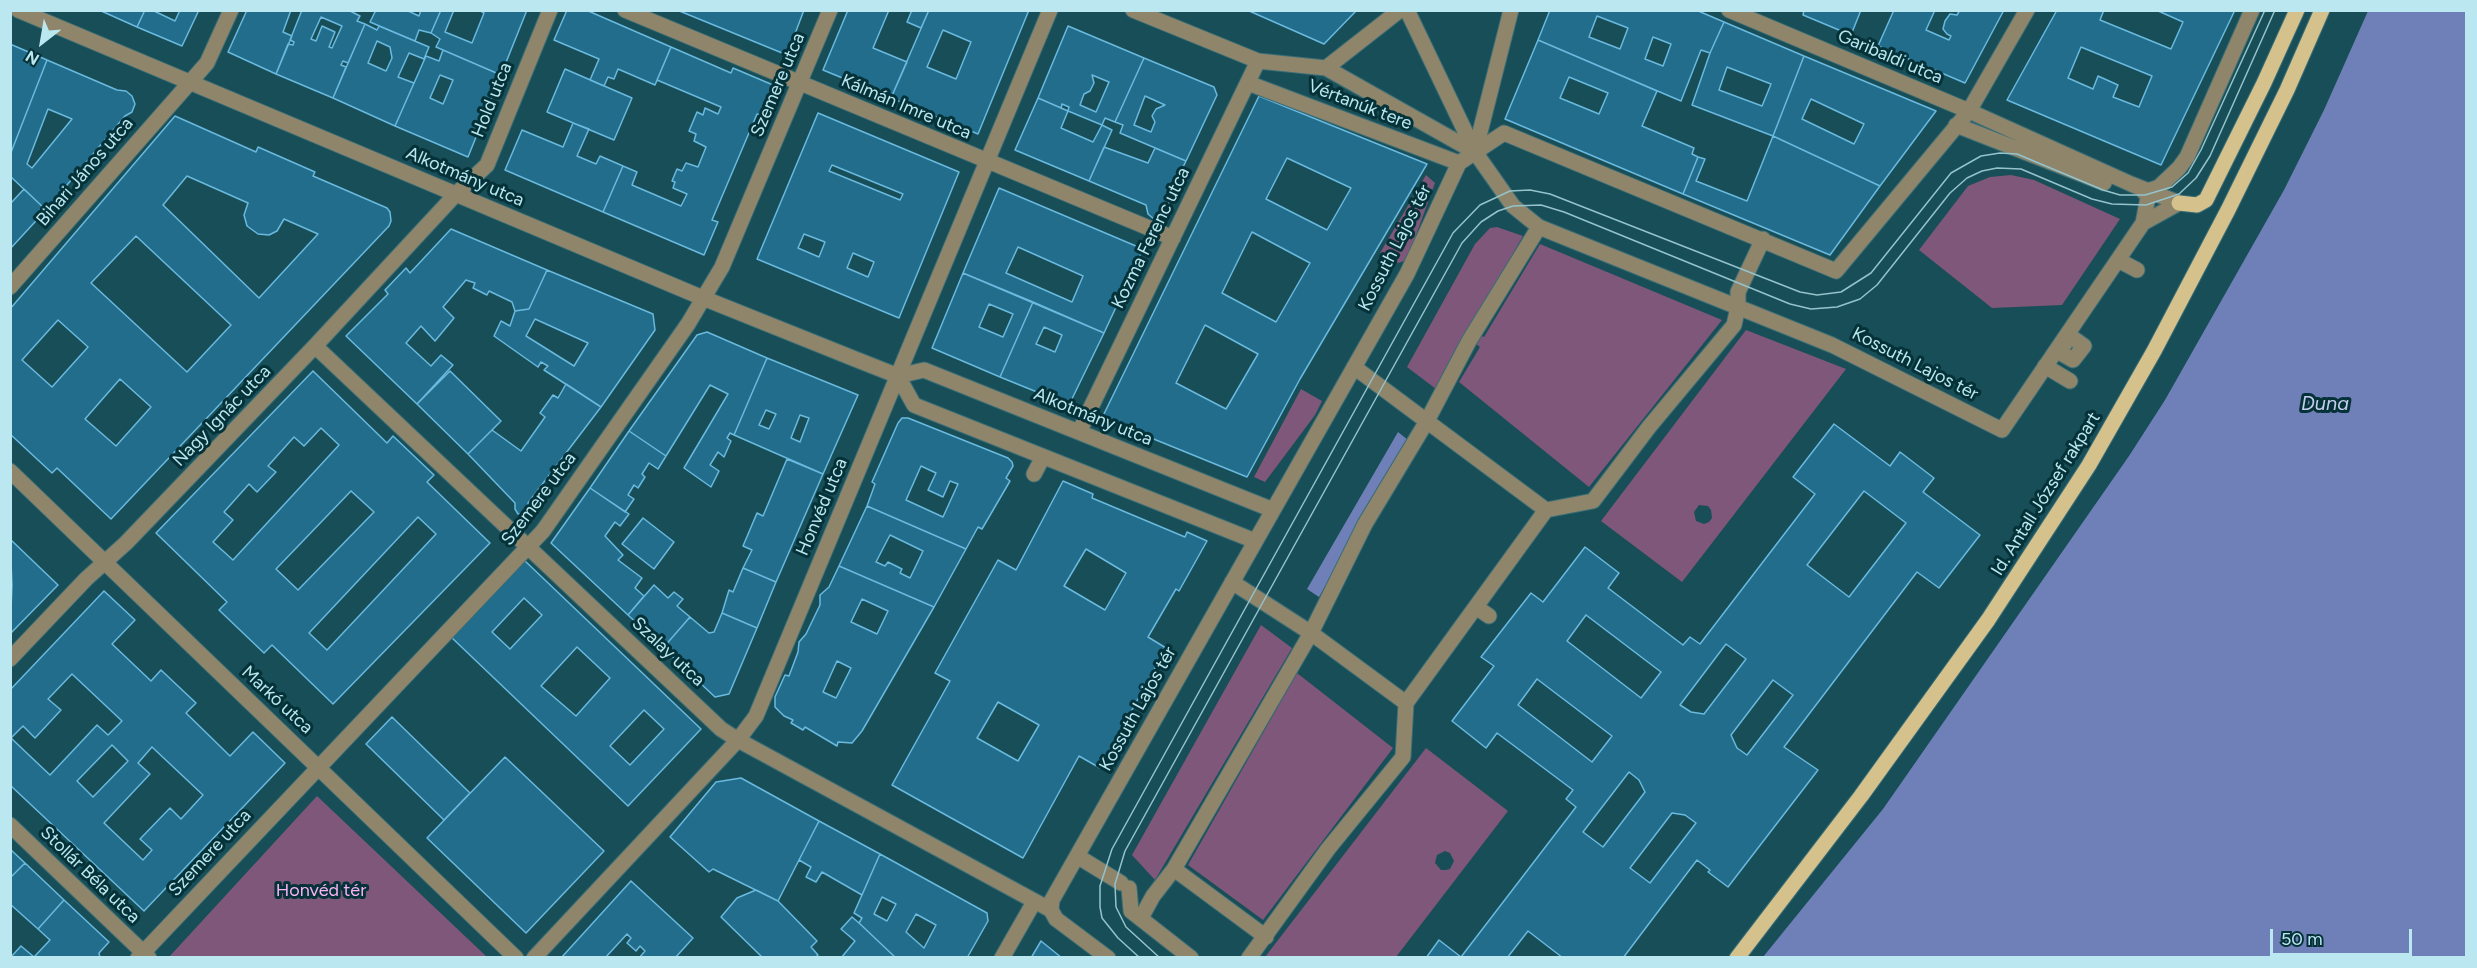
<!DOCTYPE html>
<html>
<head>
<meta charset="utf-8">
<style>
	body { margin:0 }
	#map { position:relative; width:2477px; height:968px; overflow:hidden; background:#184e57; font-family:Figtree,sans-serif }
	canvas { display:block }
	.frame { position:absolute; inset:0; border:12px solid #bbe8f0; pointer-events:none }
	.north { position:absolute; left:12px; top:12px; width:60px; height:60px; -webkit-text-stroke:4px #053239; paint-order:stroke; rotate:211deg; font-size:16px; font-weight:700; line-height:24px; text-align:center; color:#bbe8f0 }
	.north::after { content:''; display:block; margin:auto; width:21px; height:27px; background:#bbe8f0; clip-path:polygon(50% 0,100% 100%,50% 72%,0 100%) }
	.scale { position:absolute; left:2270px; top:929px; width:142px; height:27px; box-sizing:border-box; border:3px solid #bbe8f0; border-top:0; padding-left:8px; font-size:18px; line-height:21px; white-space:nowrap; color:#bbe8f0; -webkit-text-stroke:4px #053239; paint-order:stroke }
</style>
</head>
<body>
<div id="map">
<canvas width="2477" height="968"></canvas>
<div class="frame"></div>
<div class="north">N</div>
<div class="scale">50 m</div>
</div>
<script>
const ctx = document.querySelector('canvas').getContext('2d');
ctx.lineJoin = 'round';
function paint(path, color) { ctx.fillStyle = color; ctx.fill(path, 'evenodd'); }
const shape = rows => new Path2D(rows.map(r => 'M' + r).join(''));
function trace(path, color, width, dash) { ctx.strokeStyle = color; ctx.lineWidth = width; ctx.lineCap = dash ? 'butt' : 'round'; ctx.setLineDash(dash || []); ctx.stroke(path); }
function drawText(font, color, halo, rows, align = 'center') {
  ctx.font = font + ' Figtree,sans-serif'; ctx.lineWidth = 6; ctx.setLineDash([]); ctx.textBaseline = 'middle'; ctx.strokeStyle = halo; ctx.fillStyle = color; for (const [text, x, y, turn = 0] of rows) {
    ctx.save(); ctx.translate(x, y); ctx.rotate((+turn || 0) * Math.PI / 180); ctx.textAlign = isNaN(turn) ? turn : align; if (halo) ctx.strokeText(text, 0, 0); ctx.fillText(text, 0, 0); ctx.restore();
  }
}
paint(shape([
	[1426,175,1435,183,1407,260,1398,263,1380,253],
	[2011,175,2034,180,2120,219,2062,305,1992,308,1919,250,1968,186,1990,177],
	[1497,227,1523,236,1436,389,1407,367,1475,244,1490,228],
	[1540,244,1722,320,1589,487,1459,382,1480,347,1475,343,1479,335,1484,337],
	[1746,330,1846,369,1682,582,1601,521],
	[1699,505,1708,506,1711,510,1712,518,1709,522,1704,524,1696,521,1694,512],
	[1301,389,1322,401,1315,415,1265,482,1254,477],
	[1261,625,1292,648,1155,880,1132,855],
	[1297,673,1393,748,1263,920,1188,865],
	[1426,748,1508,811,1396,957,1265,957],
	[1445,851,1450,853,1454,861,1450,869,1446,870,1441,870,1435,863,1437,855],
	[317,796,373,849,487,957,169,957]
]), '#7f577a');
paint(shape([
	[2368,11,2466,11,2466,957,1763,957,1883,809,2129,456,2165,400,2284,190,2324,110],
	[1398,432,1408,440,1319,597,1307,589]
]), '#6f80b8');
const building = shape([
	[99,10,145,10,137,27,99,10],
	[145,10,152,10,175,21,180,10,199,10,182,46,137,27,145,10],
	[247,10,291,10,283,32,292,36,276,74,228,52,247,10],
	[302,10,348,10,360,16,357,21,365,24,348,63,343,61,341,65,346,67,333,98,276,74,288,44,293,45,294,42,290,40,302,10],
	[321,17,342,26,332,48,329,47,335,32,322,26,316,41,311,39,321,17],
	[406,10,419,16,421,10,441,10,431,33,419,30,415,41,370,22,375,12,373,10,406,10],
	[441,10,454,10,445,32,472,43,484,13,479,10,527,10,501,75,436,47,440,39,431,33,441,10],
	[567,10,586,10,671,47,655,85,618,69,614,79,608,77,604,86,590,80,599,59,554,40,567,10],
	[677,10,804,10,787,55,677,10],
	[848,10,889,10,873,48,907,62,891,98,823,70,848,10],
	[912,10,929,10,921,28,907,22,912,10],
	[929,10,1029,10,978,134,891,98,929,10],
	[943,30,971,42,956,79,927,67,943,30],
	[1247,10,1357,10,1324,44,1247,10],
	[1550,10,1696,10,1724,22,1710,53,1701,50,1681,101,1538,40,1550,10],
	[1597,16,1628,28,1620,49,1589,37,1597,16],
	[1653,37,1671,44,1663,66,1645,59,1653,37],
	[1804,10,1861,10,1851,35,1803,15,1804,10],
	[1894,10,1935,10,1926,30,1949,40,1951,36,1947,34,1943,29,1945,21,1950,14,1957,15,1960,10,2004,10,1965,83,1878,46,1894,10],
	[2057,10,2104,10,2100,20,2171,49,2183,22,2156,10,2235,10,2161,165,2007,100,2057,10],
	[2081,47,2152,76,2139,107,2113,97,2118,85,2098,76,2093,89,2068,78,2081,47],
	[1724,22,1804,56,1773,136,1692,105,1710,53,1724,22],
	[1727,67,1771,84,1762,106,1719,90,1727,67],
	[365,24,377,30,379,26,429,47,424,59,409,53,398,77,414,83,395,126,333,98,365,24],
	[377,41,390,47,392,58,386,71,368,63,377,41],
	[1068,26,1144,58,1115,122,1105,118,1102,125,1068,111,1069,107,1062,104,1061,108,1038,98,1068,26],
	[1092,75,1109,82,1096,112,1080,105,1084,94,1090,91,1094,83,1092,75],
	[1538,40,1657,91,1642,126,1694,148,1692,154,1698,157,1683,194,1505,119,1538,40],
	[1569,77,1608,93,1599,114,1560,98,1569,77],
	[10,44,47,60,10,155,10,44],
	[671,47,731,73,733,68,773,85,760,115,757,114,712,220,718,222,704,255,603,212,623,166,637,172,632,185,681,206,687,194,673,188,675,182,672,181,677,169,682,171,686,163,698,167,706,147,694,141,696,134,689,131,697,112,703,115,705,108,718,114,721,107,657,80,671,47],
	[443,50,501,75,468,157,395,126,426,56,439,61,443,50],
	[440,75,453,80,443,104,430,98,440,75],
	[1804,56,1936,111,1880,186,1773,136,1804,56],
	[1811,99,1864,124,1854,144,1802,119,1811,99],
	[1144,58,1214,87,1217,95,1186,161,1120,133,1123,125,1115,122,1144,58],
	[1145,96,1165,105,1156,109,1152,116,1155,122,1151,132,1134,125,1145,96],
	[47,60,117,90,126,91,132,96,135,104,132,112,125,116,46,210,10,176,10,155,47,60],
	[48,109,72,119,32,168,27,164,48,109],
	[565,69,632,98,614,140,547,112,565,69],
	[1259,96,1427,164,1300,379,1247,477,1102,418,1259,96],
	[1287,158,1351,188,1327,230,1266,199,1287,158],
	[1252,232,1310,263,1276,322,1222,293,1252,232],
	[1205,325,1258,354,1226,409,1176,383,1205,325],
	[1038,98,1068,111,1061,128,1093,142,1102,125,1112,130,1089,181,1015,150,1038,98],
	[818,113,959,172,899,318,757,259,818,113],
	[832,165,903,194,900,200,829,171,832,165],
	[804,234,825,242,819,257,798,248,804,234],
	[853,253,874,262,868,277,847,268,853,253],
	[175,116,256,152,258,147,315,172,313,176,387,208,390,212,391,221,389,226,111,519,57,468,52,473,10,434,10,309,175,116],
	[187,176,248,203,244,215,247,226,258,234,269,235,277,231,284,219,318,234,259,298,163,205,187,176],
	[136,236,231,325,187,372,91,283,136,236],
	[58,320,88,347,52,387,22,360,58,320],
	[120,379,151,407,116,446,85,419,120,379],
	[573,123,589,129,577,156,596,164,600,156,623,166,603,212,505,170,522,130,563,147,573,123],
	[1773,136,1880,186,1830,255,1683,194,1698,157,1705,159,1696,181,1747,201,1773,136],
	[1104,147,1148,163,1155,148,1186,161,1167,200,1170,205,1169,212,1164,219,1155,220,1148,214,1146,205,1089,181,1104,147],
	[999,188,1143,249,1104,333,963,273,999,188],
	[1018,247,1083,276,1072,302,1006,273,1018,247],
	[24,189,46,210,10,249,10,204,24,189],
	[451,229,547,270,529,309,515,311,512,302,489,291,487,295,473,288,475,283,466,280,443,307,454,318,435,341,421,326,406,343,431,366,441,355,453,365,417,404,346,336,388,294,385,290,406,268,410,273,451,229],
	[547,270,653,314,655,330,601,407,544,370,548,366,541,362,538,367,494,336,501,321,510,326,515,311,529,309,547,270],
	[535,319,588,343,574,366,526,336,535,319],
	[963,273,1033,302,1000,377,932,348,963,273],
	[989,304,1013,314,1003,337,979,327,989,304],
	[1033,302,1104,333,1069,405,1000,377,1033,302],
	[1044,327,1062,335,1055,352,1036,344,1044,327],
	[707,332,767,358,734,435,730,433,727,438,731,441,724,457,718,452,710,465,719,471,711,487,684,468,728,394,710,385,666,456,629,431,697,335,707,332],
	[767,358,858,395,823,474,734,435,767,358],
	[766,410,776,414,769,429,759,425,766,410],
	[800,415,809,418,800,442,791,438,800,415],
	[313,371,387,443,393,436,434,475,427,482,490,543,333,704,272,645,264,653,219,610,227,602,156,533,313,371],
	[321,428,339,445,233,560,213,542,233,520,224,512,249,484,257,492,276,472,268,466,294,437,304,446,321,428],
	[351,491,374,512,298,590,276,569,351,491],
	[418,517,436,534,327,650,309,633,418,517],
	[450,371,501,421,468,454,417,404,450,371],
	[566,384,601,407,528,503,529,510,525,514,518,514,515,509,515,503,468,454,492,430,521,451,545,417,540,413,553,395,558,398,566,384],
	[902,418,908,418,1008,458,1012,462,1013,466,1006,478,1010,481,982,529,978,527,966,549,867,506,875,484,872,482,898,423,902,418],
	[921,466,936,473,928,490,943,497,950,481,958,484,943,517,906,500,921,466],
	[1834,424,1890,466,1900,452,1934,478,1923,492,1980,535,1939,588,1917,572,1784,747,1818,770,1728,887,1708,872,1710,870,1697,860,1623,958,1563,958,1528,931,1507,958,1426,958,1439,940,1461,957,1576,807,1566,799,1573,790,1497,733,1486,748,1452,721,1494,666,1481,657,1531,593,1543,602,1585,547,1619,573,1608,588,1683,645,1690,637,1700,644,1815,494,1793,477,1834,424],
	[1864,491,1906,523,1849,597,1807,565,1864,491],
	[1586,615,1661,672,1641,698,1567,641,1586,615],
	[1726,644,1746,659,1704,714,1691,712,1680,705,1726,644],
	[1537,679,1612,736,1592,762,1518,705,1537,679],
	[1773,680,1793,695,1747,755,1737,748,1731,735,1773,680],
	[1629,772,1639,780,1645,792,1603,847,1583,832,1629,772],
	[1672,813,1685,815,1696,823,1650,883,1630,868,1672,813],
	[629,431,666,456,658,469,649,463,642,474,645,477,638,488,634,485,628,495,634,499,625,512,590,488,629,431],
	[787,459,823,474,776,582,743,568,752,550,743,546,757,513,763,516,787,459],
	[1063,481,1093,494,1092,498,1185,537,1187,532,1207,541,1179,591,1176,589,1148,637,1166,648,1100,768,1079,756,1023,858,892,785,950,681,935,673,998,560,1016,570,1063,481],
	[1086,549,1126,573,1105,610,1064,586,1086,549],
	[998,702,1039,725,1018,761,977,738,998,702],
	[590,488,629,514,620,526,615,522,605,536,623,555,618,560,642,578,635,588,644,596,628,615,551,543,590,488],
	[867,506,966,549,934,607,839,566,867,506],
	[890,535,923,551,910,578,900,573,902,569,888,562,885,566,876,562,890,535],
	[643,518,674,542,654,569,622,544,643,518],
	[10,539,58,585,10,634,12,585,10,539],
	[524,560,701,729,628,806,450,636,524,560],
	[524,598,542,615,510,649,492,632,524,598],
	[577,647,610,678,576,716,541,686,577,647],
	[644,710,664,729,630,765,610,746,644,710],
	[839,566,934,607,862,731,852,743,838,742,837,746,805,727,803,730,791,723,793,720,784,716,775,707,775,697,785,675,789,676,798,652,799,642,806,634,820,605,820,595,829,587,839,566],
	[862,599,888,611,877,634,851,622,862,599],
	[837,661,851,668,836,698,823,692,837,661],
	[743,568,776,582,757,628,722,613,729,590,733,592,743,568],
	[654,585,668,598,674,592,683,599,677,606,690,617,663,648,628,615,654,585],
	[104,591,135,620,112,644,151,681,161,670,196,703,186,713,230,756,253,732,285,763,144,911,10,785,10,690,104,591],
	[72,674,122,721,108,735,97,725,50,775,11,738,23,726,35,738,61,710,48,699,72,674],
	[112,745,128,761,93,797,77,781,112,745],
	[152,747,203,795,181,819,170,808,140,839,152,850,143,860,104,823,150,774,138,763,152,747],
	[722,613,757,628,729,694,715,697,663,648,690,617,709,633,714,632,722,613],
	[392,717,470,793,444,820,366,744,392,717],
	[505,757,604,851,526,933,427,838,505,757],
	[741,778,819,821,778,901,713,869,709,872,670,837,716,782,741,778],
	[819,821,880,854,862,895,822,872,816,882,806,877,811,867,799,860,819,821],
	[10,849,25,863,10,878,10,849],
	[880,854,987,913,988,921,967,958,896,958,859,923,862,918,854,913,880,854],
	[882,897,896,904,887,921,874,914,882,897],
	[916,914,936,925,924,948,906,932,916,914],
	[25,863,64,900,38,929,10,904,10,878,25,863],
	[631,881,693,938,675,958,639,958,645,951,640,946,636,951,627,943,631,938,627,934,605,958,561,958,631,881],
	[756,890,778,901,817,941,811,947,818,955,815,958,763,958,721,917,737,898,756,890],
	[64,900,109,942,99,953,100,958,34,957,50,940,38,929,64,900],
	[852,917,859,923,896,958,841,958,855,941,841,929,852,917],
	[1041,941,1062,958,1031,958,1041,941],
	[21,946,34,957,34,958,10,958,21,946]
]);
paint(building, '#226d8c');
trace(building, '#6ab9df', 1.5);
const minor = shape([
	[18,10,703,298,855,359,898,376,924,370,1273,510],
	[625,10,1173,238],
	[1133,10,1258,61,1326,68,1400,10],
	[1407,10,1475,152,1513,206,1539,227],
	[1729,10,1969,111,2131,184,2179,203],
	[1326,68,1475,152],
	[1248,83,1459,163],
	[1956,125,2104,183],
	[1475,152,1511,10],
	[2144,192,2159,187,2179,168,2187,157,2252,10],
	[2143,223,2149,192],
	[2118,260,2137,270],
	[10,287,207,63,231,10],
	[2070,336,2084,346,2073,360,2059,352,2070,336],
	[315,346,721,729,738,740,1051,910],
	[2045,366,2070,381],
	[898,376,914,405,1255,541],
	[1079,432,1258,61],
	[10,471,516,958],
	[1034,474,1043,457],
	[1546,510,1593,501,1649,427,1734,325,1738,307,1738,292,1763,239],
	[1232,582,1311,633,1406,703,1546,510,1354,367],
	[1476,607,1489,616],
	[10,659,86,579,126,543,315,346,456,194,487,165,550,10],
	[10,825,149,958],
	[1077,856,1121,883],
	[1174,869,1266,937],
	[1129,888,1131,911,1191,958],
	[1141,918,1153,896,1174,869,1311,633,1365,524,1427,421,1469,341,1539,227,1832,345,2002,430,2143,223,2179,203],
	[138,958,543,531,688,324,722,267,830,10],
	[534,958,738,740,756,716,1050,10],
	[1002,958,1034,902],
	[1108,958,1056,919,1051,910,1052,900,1407,274,1459,163,1504,133,1836,271,1969,111,2027,10],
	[1249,958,1328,849,1403,757,1406,703]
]);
const major = shape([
	[2179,203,2197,205,2206,200,2264,83,2297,10],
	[1737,958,1861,796,1988,620,2089,465,2154,351,2228,210,2287,90,2322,10]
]);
trace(minor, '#396d76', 17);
trace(major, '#396d76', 17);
trace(minor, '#8e856b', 15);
trace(major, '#d5c18c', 15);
trace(shape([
	[1140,958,1118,938,1102,918,1100,907,1100,886,1112,849,1453,233,1480,205,1510,191,1530,190,1550,194,1800,292,1817,295,1841,292,1871,273,1951,173,1981,156,2000,153,2017,154,2103,190,2120,195,2145,195,2172,187,2188,173,2201,150,2265,10],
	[1160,958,1126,927,1116,907,1115,884,1125,851,1462,243,1481,222,1498,211,1513,206,1541,205,1564,212,1790,304,1811,309,1837,307,1860,299,1877,285,1950,193,1967,178,1982,171,1997,168,2021,169,2092,199,2112,204,2146,205,2179,194,2196,178,2210,156,2275,10]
]), '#94c3cc', 1.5);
drawText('18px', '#bbe8f0', '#053239', [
	["Garibaldi utca",1890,57,23],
	["Szemere utca",778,85,-67],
	["Hold utca",492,100,-68],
	["Vértanúk tere",1360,105,21],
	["Kálmán Imre utca",906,107,23],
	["Bihari János utca",85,172,-49],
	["Alkotmány utca",465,177,23],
	["Kozma Ferenc utca",1151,238,-64],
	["Kossuth Lajos tér",1395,248,-63],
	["Kossuth Lajos tér",1915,364,27],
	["Nagy Ignác utca",222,416,-46],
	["Alkotmány utca",1093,417,22],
	["Id. Antall József rakpart",2046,494,-58],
	["Szemere utca",539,499,-53],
	["Honvéd utca",822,507,-67],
	["Szalay utca",668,652,43],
	["Markó utca",277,700,43],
	["Kossuth Lajos tér",1138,709,-61],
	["Szemere utca",210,853,-47],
	["Stollár Béla utca",90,875,44]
]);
drawText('18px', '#fbb3f3', '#053239', [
	["Honvéd tér",321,891]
]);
drawText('italic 20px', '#c4cff0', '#053239', [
	["Duna",2325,404]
]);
</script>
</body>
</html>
